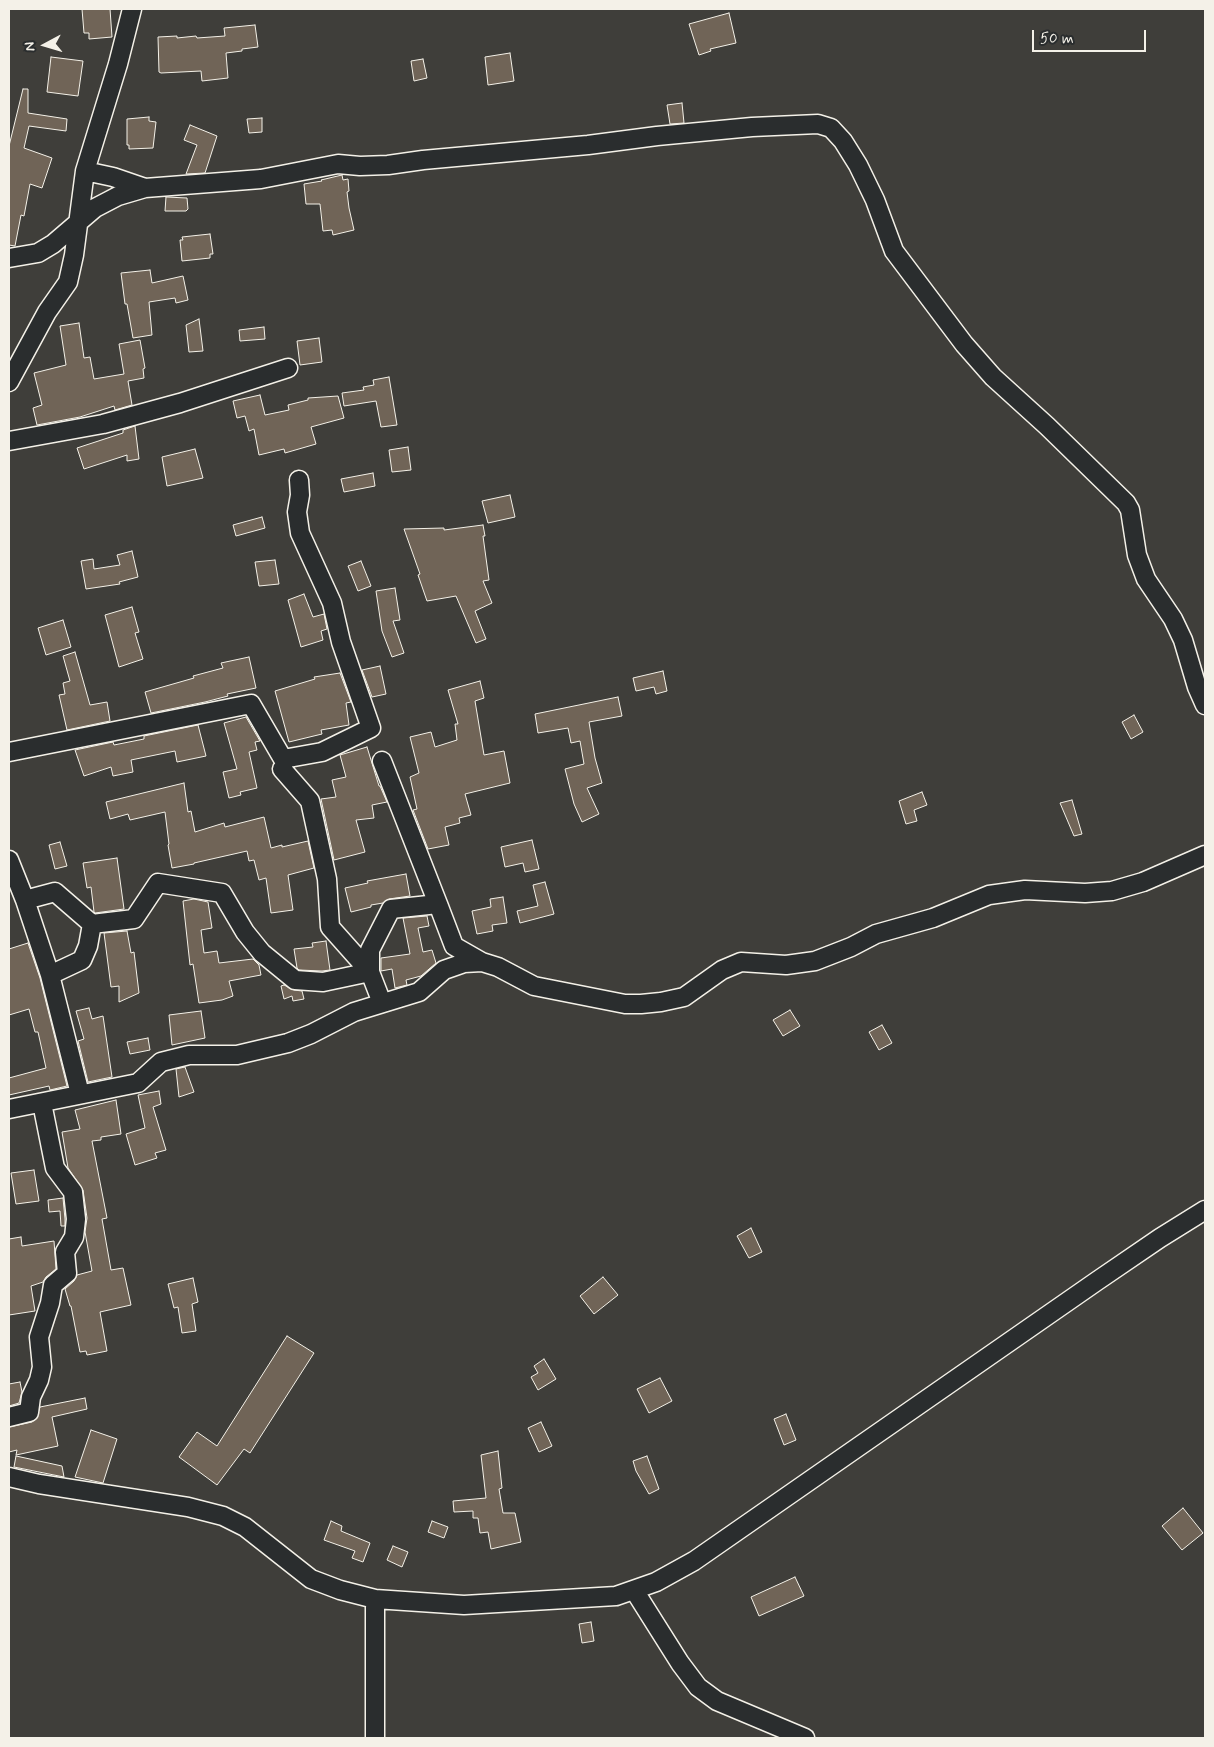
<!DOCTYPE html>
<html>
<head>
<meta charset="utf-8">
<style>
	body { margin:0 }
	#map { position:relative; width:1214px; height:1747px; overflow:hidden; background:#3f3e3a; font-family:Mynerve,sans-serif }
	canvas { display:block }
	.frame { position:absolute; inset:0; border:10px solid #f4f1e8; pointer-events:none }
	.north { position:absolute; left:20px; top:20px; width:50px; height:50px; -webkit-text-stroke:4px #2a2d2e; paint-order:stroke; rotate:264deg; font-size:14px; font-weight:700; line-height:20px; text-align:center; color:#f4f1e8 }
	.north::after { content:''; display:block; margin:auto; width:18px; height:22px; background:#f4f1e8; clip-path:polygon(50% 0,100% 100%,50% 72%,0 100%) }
	.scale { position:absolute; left:1032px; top:30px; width:114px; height:22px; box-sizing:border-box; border:2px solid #f4f1e8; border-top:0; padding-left:6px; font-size:15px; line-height:18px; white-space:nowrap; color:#f4f1e8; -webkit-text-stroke:4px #2a2d2e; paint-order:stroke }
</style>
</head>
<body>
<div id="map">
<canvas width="1214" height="1747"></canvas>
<div class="frame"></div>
<div class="north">N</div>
<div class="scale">50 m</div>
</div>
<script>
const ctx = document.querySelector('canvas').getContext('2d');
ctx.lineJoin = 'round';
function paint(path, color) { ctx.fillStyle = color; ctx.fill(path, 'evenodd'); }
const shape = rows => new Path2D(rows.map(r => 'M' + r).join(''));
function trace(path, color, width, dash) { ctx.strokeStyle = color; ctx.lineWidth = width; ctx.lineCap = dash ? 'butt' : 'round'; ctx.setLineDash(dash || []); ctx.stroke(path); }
const building = shape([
	[82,9,110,9,112,37,89,39,89,33,84,33,82,9],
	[729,13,736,43,710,49,711,51,699,55,689,24,729,13],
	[255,25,258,47,242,49,242,51,226,53,228,78,202,81,201,71,161,73,159,72,158,37,177,36,177,38,196,36,197,38,225,36,224,28,255,25],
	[510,53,514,81,488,85,485,57,510,53],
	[51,57,83,61,78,96,47,92,51,57],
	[423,59,427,78,414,81,411,61,423,59],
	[23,89,28,89,28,113,67,119,66,131,29,126,24,148,52,158,42,188,30,184,24,216,21,215,15,246,9,245,9,146,23,89],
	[682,103,684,123,670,124,667,105,682,103],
	[149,117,149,121,156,122,153,148,129,149,129,145,127,145,127,119,149,117],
	[262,118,262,132,249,133,247,119,262,118],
	[190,125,217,136,205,173,186,174,197,145,184,140,190,125],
	[342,175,343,180,348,179,349,191,347,192,349,208,354,230,333,235,332,230,323,231,320,204,306,204,304,184,322,181,321,180,342,175],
	[166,197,187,198,188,209,186,211,165,211,166,197],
	[210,234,213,254,210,254,210,258,182,261,180,240,183,240,182,237,210,234],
	[150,270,152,283,183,276,188,300,176,303,175,298,149,302,152,335,133,338,127,304,125,304,121,273,150,270],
	[199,319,203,351,189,352,186,325,199,319],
	[79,323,84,358,90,357,94,379,124,374,119,344,140,340,145,368,143,369,144,378,128,381,132,405,115,410,114,406,80,417,37,425,33,408,42,405,34,373,66,365,60,326,79,323],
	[264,327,265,339,240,341,239,330,264,327],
	[319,338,322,362,300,365,297,341,319,338],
	[389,377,397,425,381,427,376,401,344,406,342,393,364,390,363,387,374,385,373,380,389,377],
	[260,395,265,415,289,410,288,405,308,400,308,398,338,396,344,418,311,427,316,444,285,453,284,449,259,455,254,429,249,431,245,416,237,418,233,401,260,395],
	[135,426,139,459,127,461,127,455,84,469,77,448,123,433,123,430,135,426],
	[408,447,411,470,392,472,389,450,408,447],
	[195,449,203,478,167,486,162,457,195,449],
	[373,473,375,486,344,492,341,479,373,473],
	[510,495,515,517,488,523,482,501,510,495],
	[262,517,265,528,236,536,233,525,262,517],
	[483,525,485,536,483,536,489,580,483,581,492,603,475,611,486,639,476,643,456,596,427,601,418,575,420,574,404,529,444,528,444,530,483,525],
	[132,551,138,577,119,582,120,584,86,589,81,561,93,559,94,569,120,565,117,555,132,551],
	[275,560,279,584,259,586,255,562,275,560],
	[361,561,371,586,358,591,348,566,361,561],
	[395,588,400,620,393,621,404,653,392,657,382,631,376,591,395,588],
	[304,594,313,617,324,614,327,629,321,631,323,640,301,647,288,600,304,594],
	[132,607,139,632,135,633,143,659,119,667,105,615,132,607],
	[63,620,71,647,46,655,38,628,63,620],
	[75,652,90,705,107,702,110,721,67,730,59,695,65,694,63,683,70,681,63,656,75,652],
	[249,657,256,688,227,694,228,696,205,702,151,713,145,692,194,678,193,676,223,668,221,663,249,657],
	[380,666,386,694,372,697,362,670,380,666],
	[663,671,667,691,656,694,654,687,636,691,633,678,663,671],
	[340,673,351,702,346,703,349,725,321,730,322,734,289,742,275,691,315,679,314,677,340,673],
	[480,681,484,698,475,701,484,755,504,751,510,783,465,794,471,815,459,818,460,823,445,827,449,845,428,849,413,810,417,809,410,777,419,773,410,737,431,732,435,747,457,740,455,724,458,724,448,690,480,681],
	[618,697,622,716,589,722,595,758,602,783,587,788,599,814,582,822,574,804,565,769,584,764,580,741,571,743,568,728,538,733,535,714,618,697],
	[1134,715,1143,732,1131,739,1122,722,1134,715],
	[246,717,260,741,255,742,257,750,249,752,257,788,240,792,241,795,229,798,223,772,237,769,224,723,246,717],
	[198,725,206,756,177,762,175,751,131,760,133,772,113,776,111,767,84,776,75,750,113,742,114,745,144,739,144,736,198,725],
	[367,747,379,786,380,786,387,802,372,805,374,818,356,820,365,852,334,860,321,799,336,797,332,780,346,777,340,755,367,747],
	[184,783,188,812,191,811,195,832,224,823,225,827,264,817,271,848,282,845,282,847,308,841,314,868,288,875,293,910,271,913,266,878,259,880,254,860,249,861,247,851,194,863,194,864,172,868,168,845,169,844,165,812,130,820,128,814,110,819,106,802,184,783],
	[922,792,927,805,914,810,917,821,906,824,899,801,922,792],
	[1072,800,1082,834,1074,836,1060,803,1072,800],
	[532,840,539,869,525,872,523,863,505,867,501,847,532,840],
	[60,842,67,866,55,869,49,845,60,842],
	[117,858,124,909,95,913,94,912,91,887,87,888,83,863,117,858],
	[406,874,410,896,389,899,383,903,371,905,371,907,351,912,345,888,368,883,367,881,406,874],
	[545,882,554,914,520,923,517,911,538,906,533,885,545,882],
	[503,897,507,923,492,925,493,931,477,934,472,911,491,907,490,899,503,897],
	[194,899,208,902,212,928,201,930,204,953,217,951,219,963,253,959,259,965,261,975,229,981,233,996,222,1000,199,1003,193,964,190,965,183,901,194,899],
	[427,916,429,926,418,928,423,952,432,950,436,963,421,976,406,980,407,985,395,988,392,969,381,971,381,958,410,954,403,918,427,916],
	[127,931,131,953,134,952,139,993,119,1002,119,986,111,987,104,933,127,931],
	[326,941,330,970,322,971,299,970,297,968,294,949,313,947,312,943,326,941],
	[28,943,40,978,67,1086,50,1090,49,1086,9,1095,9,1078,46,1068,38,1032,35,1032,29,1009,9,1015,9,949,28,943],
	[284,985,294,990,302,991,304,999,293,1001,292,996,284,999,281,986,284,985],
	[89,1008,92,1019,103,1016,112,1077,88,1082,78,1041,84,1039,76,1011,89,1008],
	[790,1010,800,1026,783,1036,773,1020,790,1010],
	[201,1011,205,1038,172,1045,169,1015,201,1011],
	[882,1025,892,1043,879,1050,869,1032,882,1025],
	[148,1038,150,1050,130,1054,127,1042,148,1038],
	[185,1067,194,1092,179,1097,176,1069,185,1067],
	[159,1091,161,1104,153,1107,166,1150,155,1153,157,1158,135,1165,126,1134,145,1128,138,1095,159,1091],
	[116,1100,121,1134,101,1137,101,1140,92,1141,107,1218,102,1219,111,1270,123,1268,131,1305,100,1312,107,1351,87,1355,86,1351,80,1352,71,1306,70,1306,65,1289,74,1281,77,1275,92,1271,85,1232,87,1218,83,1190,68,1168,62,1132,80,1129,75,1110,116,1100],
	[34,1170,39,1201,16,1204,11,1173,34,1170],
	[63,1198,65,1219,65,1226,61,1226,60,1211,49,1212,48,1200,63,1198],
	[751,1228,762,1252,749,1258,737,1236,751,1228],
	[21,1237,22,1246,54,1241,56,1269,46,1277,43,1282,31,1286,35,1311,9,1315,9,1239,21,1237],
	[603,1277,618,1295,594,1314,580,1296,603,1277],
	[193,1278,198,1302,192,1304,196,1331,182,1333,178,1307,174,1308,168,1284,193,1278],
	[287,1336,314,1353,250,1453,244,1449,217,1485,179,1457,197,1432,217,1446,287,1336],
	[544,1359,556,1379,538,1390,531,1377,538,1373,534,1366,544,1359],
	[660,1378,672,1401,649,1413,637,1389,660,1378],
	[20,1382,22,1392,19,1403,9,1406,9,1384,20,1382],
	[85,1398,87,1409,52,1417,58,1446,16,1455,17,1450,9,1452,9,1427,32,1422,36,1419,40,1407,85,1398],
	[786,1414,796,1440,784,1445,774,1419,786,1414],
	[541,1422,552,1446,539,1452,528,1428,541,1422],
	[91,1430,117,1439,103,1483,75,1477,91,1430],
	[498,1451,502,1488,499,1489,503,1513,515,1513,521,1542,491,1549,488,1532,480,1533,478,1518,473,1518,473,1511,454,1512,453,1501,486,1498,481,1455,498,1451],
	[16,1456,62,1466,64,1477,14,1467,16,1456],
	[647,1456,659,1489,649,1494,636,1471,633,1461,647,1456],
	[1183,1508,1203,1533,1182,1550,1162,1526,1183,1508],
	[331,1521,342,1526,341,1531,370,1543,363,1562,352,1558,355,1551,324,1540,331,1521],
	[432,1521,448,1527,444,1538,428,1532,432,1521],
	[393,1546,408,1552,402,1567,387,1560,393,1546],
	[795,1577,804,1596,759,1616,751,1597,795,1577],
	[591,1622,594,1641,582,1643,579,1624,591,1622]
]);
paint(building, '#706457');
trace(building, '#f4f1e8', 1);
const street = shape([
	[85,171,113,177,145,188],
	[9,258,38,253,53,244,95,208,118,196,145,188,261,179,338,164,360,166,388,165,423,160,588,145,657,136,752,127,818,124,831,128,843,141,858,165,875,200,894,251,964,344,993,377,1047,426,1126,503,1130,510,1137,555,1146,579,1173,619,1183,640,1197,687,1205,705],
	[9,382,47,312,68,282,74,255,85,171,118,64,132,9],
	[9,441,103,424,180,403,288,368],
	[9,752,251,704,283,759,322,752,371,728,341,642,332,603,300,533,297,512,300,495,299,480],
	[382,761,438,904],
	[282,769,310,801,327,879,330,927,370,972,382,1003],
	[9,860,25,900,50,975,80,1094],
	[25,900,55,892,92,924,134,919,158,883,222,893,245,932,262,953,295,980,323,982,370,972,370,950,391,909,438,904,454,946,482,962,498,967,534,986,625,1004,641,1004,661,1002,684,997,722,970,741,962,786,965,815,961,851,947,876,934,933,918,989,895,1025,890,1085,893,1112,891,1143,882,1205,855],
	[50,975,82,960,88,946,92,924],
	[9,1109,138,1083,161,1062,189,1055,237,1055,288,1043,311,1034,354,1012,419,992,444,970,464,963,482,962],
	[9,1417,29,1412,31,1397,39,1380,42,1367,39,1337,50,1303,53,1285,67,1273,65,1252,74,1237,76,1219,73,1192,55,1168,42,1103],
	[9,1477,39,1484,188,1507,223,1516,245,1527,311,1579,340,1590,375,1599,464,1605,616,1596,656,1582,694,1561,1097,1281,1160,1238,1205,1210],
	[634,1590,680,1663,698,1687,717,1701,805,1738],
	[375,1599,375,1738]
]);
trace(street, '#f4f1e8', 21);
trace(street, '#2a2d2e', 18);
</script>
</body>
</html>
